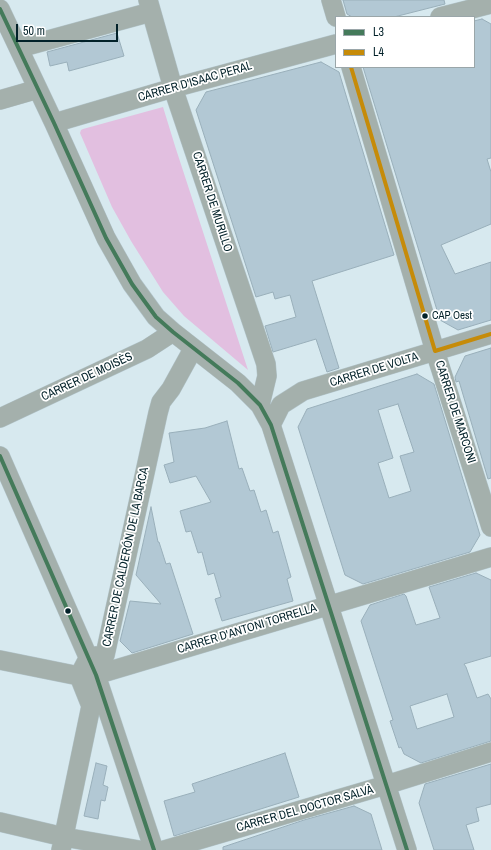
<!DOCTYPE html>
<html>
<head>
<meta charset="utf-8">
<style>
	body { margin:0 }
	#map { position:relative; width:491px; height:850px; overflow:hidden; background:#d7e9ef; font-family:"Archivo Narrow",sans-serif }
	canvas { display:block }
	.legend { position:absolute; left:335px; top:16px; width:140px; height:52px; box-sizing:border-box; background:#fff; border:1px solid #9aa6a9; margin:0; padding:5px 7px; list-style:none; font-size:12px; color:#022129 }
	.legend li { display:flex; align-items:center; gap:8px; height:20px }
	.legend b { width:20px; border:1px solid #9aa6a9 }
	.scale { position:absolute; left:16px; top:24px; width:102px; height:18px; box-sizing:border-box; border:2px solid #022129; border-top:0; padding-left:5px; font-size:12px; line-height:14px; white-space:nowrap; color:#022129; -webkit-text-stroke:3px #fff; paint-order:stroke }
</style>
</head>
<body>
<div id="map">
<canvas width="491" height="850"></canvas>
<ul class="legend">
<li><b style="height:5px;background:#447a5a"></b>L3</li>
<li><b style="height:5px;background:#c68b08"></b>L4</li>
</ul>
<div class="scale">50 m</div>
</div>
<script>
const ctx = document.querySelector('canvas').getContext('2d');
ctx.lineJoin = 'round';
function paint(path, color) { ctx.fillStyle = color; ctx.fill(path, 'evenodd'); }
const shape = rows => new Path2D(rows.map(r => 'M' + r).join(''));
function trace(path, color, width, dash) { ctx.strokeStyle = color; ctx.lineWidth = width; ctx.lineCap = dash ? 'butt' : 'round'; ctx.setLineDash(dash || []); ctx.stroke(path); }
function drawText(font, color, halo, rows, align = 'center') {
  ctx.font = font + ' "Archivo Narrow",sans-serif'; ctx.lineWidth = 3.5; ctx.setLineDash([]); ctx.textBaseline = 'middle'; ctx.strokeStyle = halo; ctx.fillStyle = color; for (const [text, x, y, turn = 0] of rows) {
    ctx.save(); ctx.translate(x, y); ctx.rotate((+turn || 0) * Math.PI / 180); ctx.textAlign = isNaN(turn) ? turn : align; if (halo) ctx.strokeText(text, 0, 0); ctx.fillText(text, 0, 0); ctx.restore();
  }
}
paint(shape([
	[163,107,175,146,248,370,184,316,163,292,131,241,112,207,80,133,81,130,83,129]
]), '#e2bfe0');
const building = shape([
	[343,0,444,0,445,4,394,17,352,17,347,14,343,0],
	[482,19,491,24,491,158,487,159,491,172,491,224,441,245,455,274,491,262,491,320,458,330,440,320,363,67,474,67,474,21,482,19],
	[117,33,124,56,69,71,67,62,50,66,47,52,117,33],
	[321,62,339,72,394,255,312,281,339,368,327,372,316,339,273,352,265,326,296,317,290,295,275,299,273,292,256,297,196,110,206,92,321,62],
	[491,348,491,478,488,479,459,381,456,382,455,377,465,356,491,348],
	[417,374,434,384,480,535,470,552,363,584,345,575,298,427,307,409,417,374],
	[398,404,414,452,400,456,411,491,389,498,378,463,393,458,378,410,398,404],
	[227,421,239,469,242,468,250,491,254,490,261,512,266,510,273,533,278,531,291,577,287,579,293,601,222,621,215,599,221,597,214,573,208,575,202,552,198,553,191,531,186,532,180,511,211,502,196,476,170,483,164,465,174,462,169,433,205,428,227,421],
	[151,507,158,542,159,542,166,564,170,563,193,634,132,653,120,641,130,601,161,604,136,575,151,507],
	[476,573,491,580,491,656,464,664,466,667,477,698,488,694,491,699,491,741,421,763,404,754,401,747,399,748,390,721,393,720,361,621,370,605,404,594,406,596,416,625,440,618,429,587,476,573],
	[447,694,454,717,417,729,410,706,447,694],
	[285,753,299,797,174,836,164,801,195,792,192,784,285,753],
	[96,763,107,766,103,785,108,787,105,801,101,800,98,819,84,816,96,763],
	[491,764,491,804,476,808,479,821,466,825,474,850,434,850,419,803,425,784,491,764],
	[354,806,371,814,382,850,223,850,223,847,304,820,354,806]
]);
paint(building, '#b2c8d4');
trace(building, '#99afba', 1);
const minor = shape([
	[148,0,173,88,266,364,267,376,260,405],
	[331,0,336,17],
	[0,9,54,123,106,238,132,284,156,317,173,332,238,383,260,405,271,425,407,850],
	[440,17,491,4],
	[19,48,151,12],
	[351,67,435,351,491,527],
	[0,100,38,89],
	[54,123,173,88,336,44],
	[0,418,147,349,173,332],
	[271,425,281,405,303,391,491,334],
	[0,456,96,675,154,850],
	[0,660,79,676,96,675,491,557],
	[0,822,64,837,139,850],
	[61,850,91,706,79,676,89,657,105,655,158,413,161,402,171,389,193,349],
	[164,850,386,785,491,752]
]);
trace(minor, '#b2c4ca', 20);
trace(minor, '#a4b0ac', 19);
trace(shape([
	[0,9,54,123,106,238,132,284,156,317,173,332,238,383,260,405,271,425,407,850],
	[0,456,96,675,154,850]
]), '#447a5a', 4);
trace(shape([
	[351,67,435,351,491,334]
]), '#c68b08', 4);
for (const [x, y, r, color] of [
	[425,316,3.5,"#022129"],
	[68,611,3.5,"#022129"]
]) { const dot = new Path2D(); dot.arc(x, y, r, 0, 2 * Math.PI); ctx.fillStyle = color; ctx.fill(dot); trace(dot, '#fff', 1.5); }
drawText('11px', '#022129', '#fff', [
	["CAP Oest",432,316]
], 'left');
drawText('12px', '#022129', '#fff', [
	["CARRER D'ISAAC PERAL",195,82,-16],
	["CARRER DE MURILLO",212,202,72],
	["CARRER DE VOLTA",374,370,-17],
	["CARRER DE MOISÈS",87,377,-25],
	["CARRER DE MARCONI",455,412,72],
	["CARRER DE CALDERÓN DE LA BARCA",126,557,-78],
	["CARRER D'ANTONI TORRELLA",247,629,-17],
	["CARRER DEL DOCTOR SALVÀ",305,809,-16]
]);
</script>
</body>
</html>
